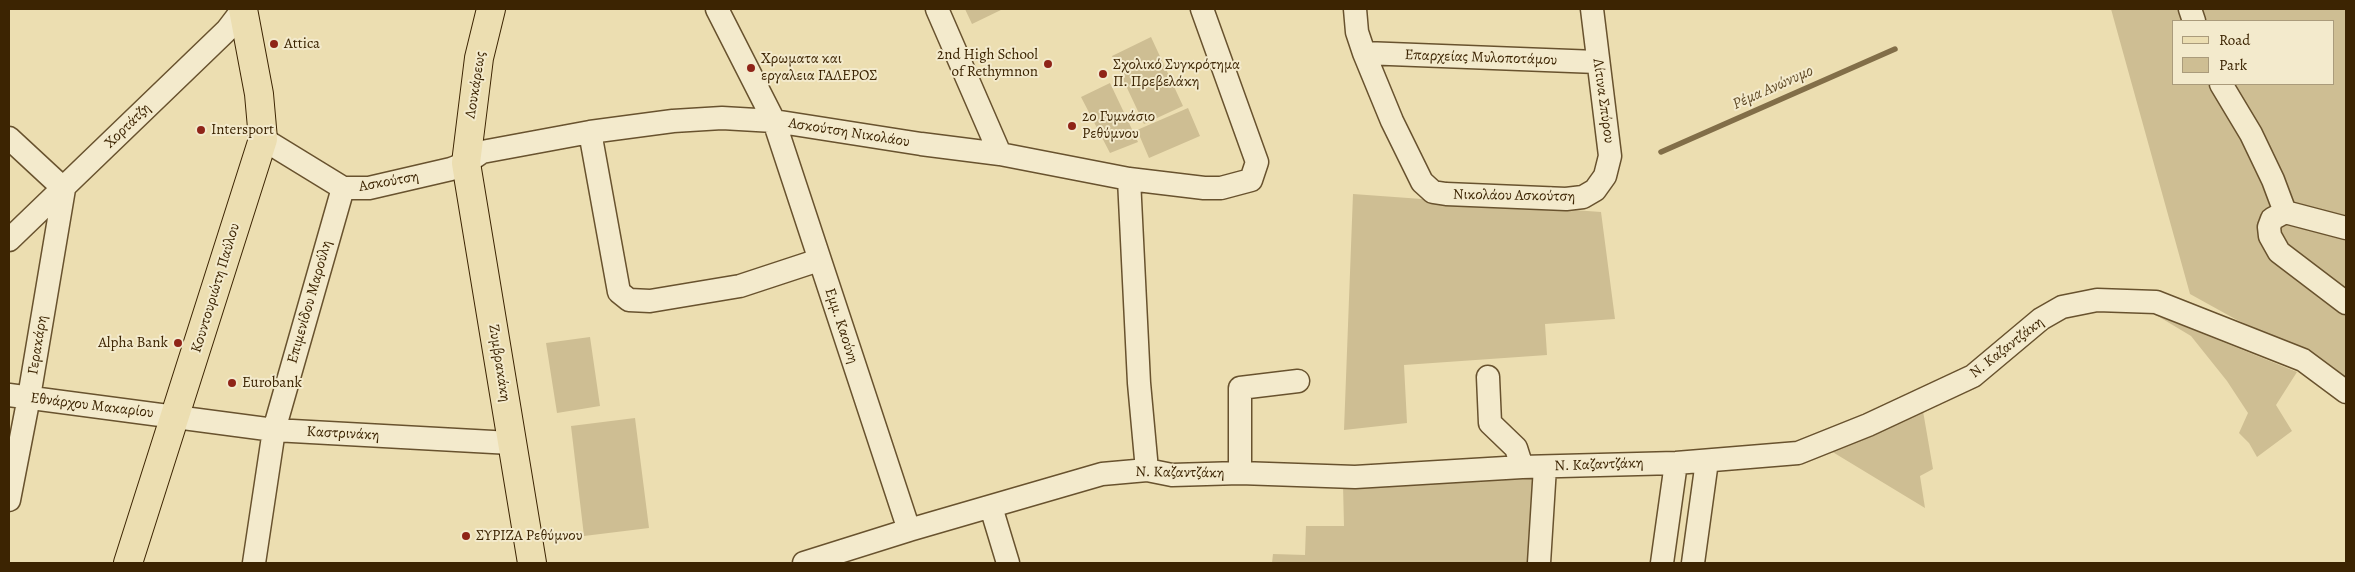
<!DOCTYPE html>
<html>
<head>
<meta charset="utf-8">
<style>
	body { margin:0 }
	#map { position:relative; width:2355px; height:572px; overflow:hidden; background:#ecdeb1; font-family:Alegreya,serif }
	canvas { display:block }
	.frame { position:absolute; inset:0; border:10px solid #3c2402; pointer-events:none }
	.legend { position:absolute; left:2172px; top:20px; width:162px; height:65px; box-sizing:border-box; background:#f3eacc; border:1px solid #aa9b7b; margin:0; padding:6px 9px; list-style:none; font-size:15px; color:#3c2402 }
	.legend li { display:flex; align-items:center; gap:10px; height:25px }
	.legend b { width:25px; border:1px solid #aa9b7b }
</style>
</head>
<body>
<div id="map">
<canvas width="2355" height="572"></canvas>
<div class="frame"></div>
<ul class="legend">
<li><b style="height:6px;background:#ecdeb1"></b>Road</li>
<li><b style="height:14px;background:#cebe93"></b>Park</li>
</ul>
</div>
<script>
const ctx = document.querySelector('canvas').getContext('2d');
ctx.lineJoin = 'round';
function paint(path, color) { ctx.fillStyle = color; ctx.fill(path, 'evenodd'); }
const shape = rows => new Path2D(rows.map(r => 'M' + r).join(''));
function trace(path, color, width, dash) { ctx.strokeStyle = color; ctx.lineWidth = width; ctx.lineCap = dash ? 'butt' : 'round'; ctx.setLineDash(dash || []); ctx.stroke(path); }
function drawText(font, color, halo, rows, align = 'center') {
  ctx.font = font + ' Alegreya,serif'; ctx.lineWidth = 4; ctx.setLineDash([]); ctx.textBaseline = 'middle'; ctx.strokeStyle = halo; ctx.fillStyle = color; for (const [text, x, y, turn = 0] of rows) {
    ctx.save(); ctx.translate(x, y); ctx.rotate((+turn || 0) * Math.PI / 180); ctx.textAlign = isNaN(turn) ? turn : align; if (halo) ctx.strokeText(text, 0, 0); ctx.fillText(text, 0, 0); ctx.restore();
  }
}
paint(shape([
	[965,9,1003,9,972,24],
	[2111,9,2346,9,2346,380,2296,347,2237,320,2190,294],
	[2174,21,2334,21,2334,84,2174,84],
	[1151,37,1183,106,1144,124,1112,56],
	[1110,83,1138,142,1110,153,1081,97],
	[1188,108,1200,136,1149,158,1137,130],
	[1353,194,1601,212,1615,319,1545,324,1547,355,1404,365,1407,423,1344,430],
	[2156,315,2297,372,2276,405,2292,431,2257,457,2249,443,2239,433,2248,413,2227,381,2191,336],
	[590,337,600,406,557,413,546,343],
	[1923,411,1933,469,1920,476,1925,508,1826,448],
	[635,418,649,528,584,536,571,426],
	[1539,477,1532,563,1272,563,1273,554,1305,555,1306,526,1344,526,1343,485]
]), '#cebe93');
trace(shape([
	[1661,152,1895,49]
]), '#826e48', 5.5);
const minor = shape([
	[717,9,774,121,909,530],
	[937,9,1000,154],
	[1355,9,1357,32,1364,53,1392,121,1422,182,1433,192,1446,194,1566,199,1583,197,1595,190,1605,176,1610,156,1592,9],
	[2190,9,2194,21],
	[1364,53,1597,62],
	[2221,84,2251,134,2273,180,2285,212],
	[590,132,619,292,629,300,650,301,740,286,819,260],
	[9,138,64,189,29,397,9,500],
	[263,139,343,188,369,188,451,169,466,163,482,152,590,132,673,121,722,118,774,121,921,144,1000,154,1129,179,1204,188,1221,188,1251,180,1257,162,1202,9],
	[1129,179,1139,383,1147,470],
	[2346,228,2285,212,2272,219,2269,227,2270,236,2279,252,2346,303],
	[9,240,227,30,243,9],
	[1488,377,1490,423,1516,448,1522,467],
	[9,395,274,430,511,443],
	[1240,473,1240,388,1298,381],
	[991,507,1008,563],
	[254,563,274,430,343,188],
	[804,563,909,530,1102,474,1147,470,1172,475,1240,473,1355,477,1522,467,1676,463,1798,453,1868,425,1973,376,2041,319,2062,307,2097,300,2156,302,2303,360,2346,392],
	[1539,563,1545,467],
	[1662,563,1676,463],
	[1693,563,1707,461]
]);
const major = shape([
	[491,9,479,58,466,163,532,563],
	[128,563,263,139,259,94,243,9]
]);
trace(minor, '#68522e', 25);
trace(major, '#3c2402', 30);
trace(minor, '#f3eacc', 22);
trace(major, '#ecdeb1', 28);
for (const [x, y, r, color] of [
	[274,44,5,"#8f2418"],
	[1048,64,5,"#8f2418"],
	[751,68,5,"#8f2418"],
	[1103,74,5,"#8f2418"],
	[1072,126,5,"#8f2418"],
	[201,130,5,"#8f2418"],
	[178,343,5,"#8f2418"],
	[232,383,5,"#8f2418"],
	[466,536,5,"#8f2418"]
]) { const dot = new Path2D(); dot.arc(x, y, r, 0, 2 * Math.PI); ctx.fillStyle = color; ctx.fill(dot); trace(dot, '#f3eacc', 2); }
drawText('15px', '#3c2402', '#f3eacc', [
	["Attica",284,44],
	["2nd High School",1038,55,"right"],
	["of Rethymnon",1038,72,"right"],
	["Χρωματα και",761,59],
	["εργαλεια ΓΑΛΕΡΟΣ",761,76],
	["Σχολικό Συγκρότημα",1113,65],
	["Π. Πρεβελάκη",1113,82],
	["2ο Γυμνάσιο",1082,117],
	["Ρεθύμνου",1082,134],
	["Intersport",211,130],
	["Alpha Bank",168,343,"right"],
	["Eurobank",242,383],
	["ΣΥΡΙΖΑ Ρεθύμνου",476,536]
], 'left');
drawText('15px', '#3c2402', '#f3eacc', [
	["Επαρχείας Μυλοποτάμου",1481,58,2],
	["Λουκάρεως",476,85,-81],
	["Λίτινα Σπύρου",1603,101,82],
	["Χορτάτζη",128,126,-44],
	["Ασκούτση Νικολάου",849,133,9],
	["Ασκούτση",389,182,-10],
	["Νικολάου Ασκούτση",1514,196,1],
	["Κουντουριώτη Παύλου",216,288,-73],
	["Επιμενίδου Μαρούλη",310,302,-74],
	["Εμμ. Καούνη",841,326,72],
	["Γερακάρη",38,345,-81],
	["Ν. Καζαντζάκη",2007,348,-38],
	["Ζυμβρακάκη",499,363,81],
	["Εθνάρχου Μακαρίου",92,406,7],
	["Καστρινάκη",343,434,3],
	["Ν. Καζαντζάκη",1599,465,-2],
	["Ν. Καζαντζάκη",1180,473,1]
]);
drawText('italic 16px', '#5f4925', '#f3eacc', [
	["Ρέμα Ανώνυμο",1773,88,-24]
]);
</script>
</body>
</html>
